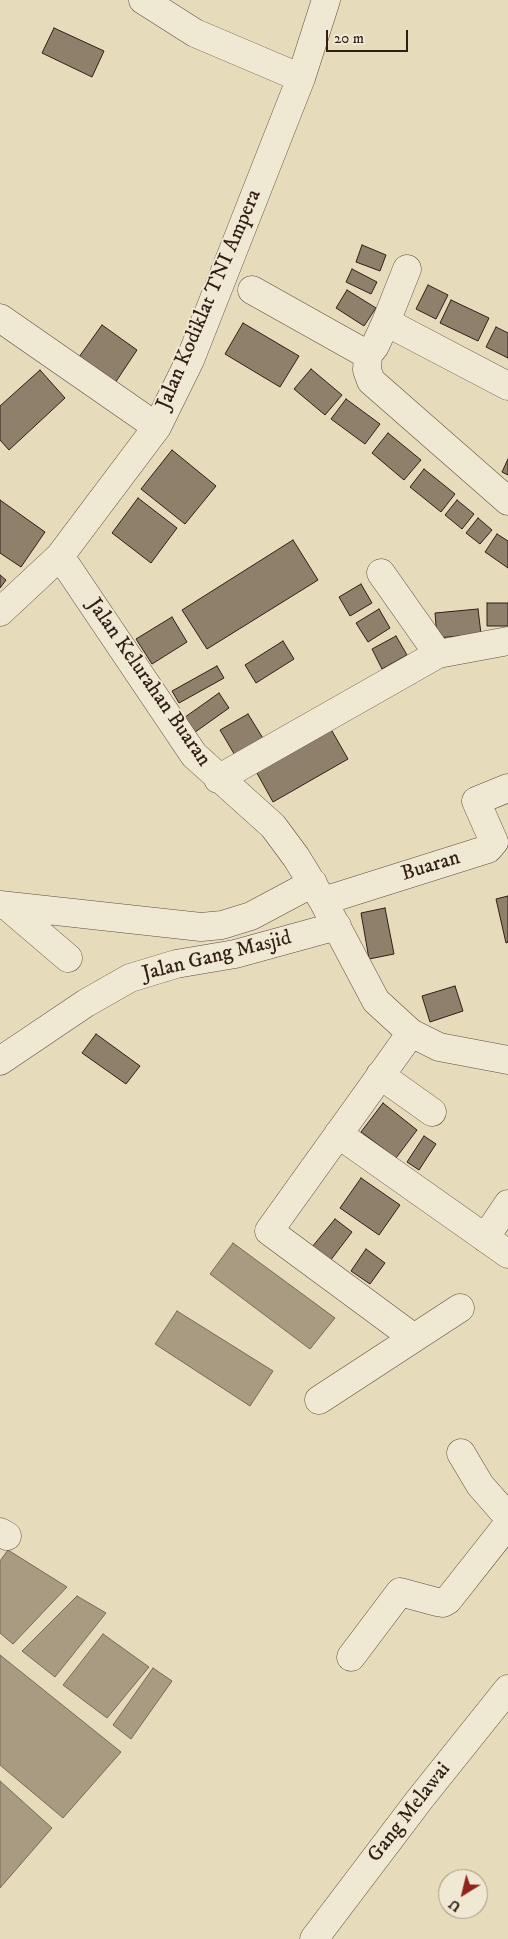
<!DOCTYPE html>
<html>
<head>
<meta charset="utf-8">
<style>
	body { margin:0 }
	#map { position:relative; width:508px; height:1939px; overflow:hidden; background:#e6dbba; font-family:"IM FELL DW Pica",serif }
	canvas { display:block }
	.north { position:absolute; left:438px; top:1869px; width:50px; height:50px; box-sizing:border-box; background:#efe8d2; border:1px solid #a39787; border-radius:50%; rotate:216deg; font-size:14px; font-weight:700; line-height:20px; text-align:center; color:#311e16 }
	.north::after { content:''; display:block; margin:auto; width:18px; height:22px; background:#8f2418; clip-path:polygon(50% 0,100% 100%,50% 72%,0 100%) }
	.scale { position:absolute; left:326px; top:30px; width:82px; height:22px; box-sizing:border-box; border:2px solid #311e16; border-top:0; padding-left:6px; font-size:15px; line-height:18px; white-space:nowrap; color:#311e16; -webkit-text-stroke:4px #efe8d2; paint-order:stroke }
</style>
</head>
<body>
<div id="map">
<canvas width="508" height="1939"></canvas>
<div class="north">U</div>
<div class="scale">20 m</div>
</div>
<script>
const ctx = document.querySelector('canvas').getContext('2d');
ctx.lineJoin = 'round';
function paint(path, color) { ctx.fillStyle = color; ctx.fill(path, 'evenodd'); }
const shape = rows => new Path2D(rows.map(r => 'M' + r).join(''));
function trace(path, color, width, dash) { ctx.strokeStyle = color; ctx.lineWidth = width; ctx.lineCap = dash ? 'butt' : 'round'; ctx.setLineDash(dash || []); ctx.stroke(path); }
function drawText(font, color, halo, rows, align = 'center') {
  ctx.font = font + ' "IM FELL DW Pica",serif'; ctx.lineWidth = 4; ctx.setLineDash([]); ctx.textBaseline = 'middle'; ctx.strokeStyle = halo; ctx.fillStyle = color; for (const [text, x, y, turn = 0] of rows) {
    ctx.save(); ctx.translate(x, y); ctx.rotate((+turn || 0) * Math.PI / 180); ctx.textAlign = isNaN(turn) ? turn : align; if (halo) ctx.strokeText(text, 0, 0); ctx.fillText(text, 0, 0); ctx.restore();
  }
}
const water = shape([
	[233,1243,335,1318,310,1349,210,1274,233,1243],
	[177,1311,273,1371,250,1406,155,1344,177,1311],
	[8,1550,67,1587,13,1644,0,1633,0,1561,8,1550],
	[77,1596,106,1613,55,1677,22,1651,77,1596],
	[103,1634,149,1667,107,1718,63,1685,103,1634],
	[0,1655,121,1752,63,1818,0,1765,0,1655],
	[153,1668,172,1681,131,1739,113,1725,153,1668],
	[0,1781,52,1828,0,1888,0,1781]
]);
paint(water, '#a89b82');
trace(water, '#786957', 1);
const building = shape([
	[54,28,104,51,92,77,42,53,54,28],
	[362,245,386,255,380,271,356,262,362,245],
	[352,269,377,282,371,294,346,282,352,269],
	[428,285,448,295,436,319,416,309,428,285],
	[347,290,376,308,364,326,336,308,347,290],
	[451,300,489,318,478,341,440,323,451,300],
	[243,323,299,356,280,387,225,354,243,323],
	[102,325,137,350,115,383,79,357,102,325],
	[496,327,508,333,508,358,486,347,496,327],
	[311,369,342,395,325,415,294,389,311,369],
	[40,370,65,398,9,450,0,440,0,406,40,370],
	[346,399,380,424,365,444,331,419,346,399],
	[388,433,421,460,404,480,372,453,388,433],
	[172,450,216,486,185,524,141,489,172,450],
	[508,459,508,475,502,472,508,459],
	[424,469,455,494,441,512,410,487,424,469],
	[138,498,177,528,151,563,112,533,138,498],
	[0,500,45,532,21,567,0,553,0,500],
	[457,500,474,514,462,529,445,515,457,500],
	[478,518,492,530,480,544,466,533,478,518],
	[497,534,508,541,508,568,485,552,497,534],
	[293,540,318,580,207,649,182,610,293,540],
	[0,575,6,580,0,588,0,575],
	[361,584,372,603,350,616,339,597,361,584],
	[487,603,508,603,508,626,487,626,487,603],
	[379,609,390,628,368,642,356,623,379,609],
	[478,609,481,634,437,638,435,613,478,609],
	[172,617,187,642,152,664,136,639,172,617],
	[396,636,407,655,382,669,372,649,396,636],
	[283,641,294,659,256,683,245,665,283,641],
	[217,666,224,678,179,703,172,691,217,666],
	[219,693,229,708,191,735,181,720,219,693],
	[248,714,264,740,236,757,220,730,248,714],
	[328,724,348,759,273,802,253,766,328,724],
	[508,896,508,942,506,943,496,899,508,896],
	[385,908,394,954,369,959,361,913,385,908],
	[455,986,463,1011,430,1022,422,996,455,986],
	[96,1034,140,1066,126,1084,82,1053,96,1034],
	[383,1103,417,1130,396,1158,361,1132,383,1103],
	[424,1136,436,1144,419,1170,407,1162,424,1136],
	[361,1178,400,1205,379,1235,340,1208,361,1178],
	[335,1219,352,1232,330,1261,312,1247,335,1219],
	[366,1249,385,1263,370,1284,351,1271,366,1249]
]);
paint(building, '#8f806b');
trace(building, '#311e16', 1);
const minor = shape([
	[143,0,195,33,301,78],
	[252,290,368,355],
	[0,318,157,427],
	[386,322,407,269],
	[508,386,386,322,375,346,368,355,367,370,371,381,508,501],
	[60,556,194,755,273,826,296,857,323,901,376,1001,411,1033,439,1047,508,1060],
	[381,573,438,654],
	[0,612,60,556,157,427,190,360,301,78,326,0],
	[218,779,438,654,508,641],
	[323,901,488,849,494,842,476,801,508,788],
	[0,905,201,927,222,925,251,916,313,883],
	[7,906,68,958],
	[411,1033,269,1231,414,1338],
	[0,1061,86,1003,130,978,176,964,235,954,337,926],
	[380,1075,432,1112],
	[338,1134,508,1254],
	[485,1238,508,1204],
	[319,1400,460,1308],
	[461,1453,480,1485,508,1517],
	[0,1532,7,1536],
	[351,1657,400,1592,437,1602,443,1603,448,1600,508,1524],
	[314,1939,420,1799,508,1689]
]);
trace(minor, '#5e4d3f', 29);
trace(minor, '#efe8d2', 28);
drawText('21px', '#311e16', '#efe8d2', [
	["Jalan Kodiklat TNI Ampera",210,300,-67],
	["Jalan Kelurahan Buaran",148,683,55],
	["Buaran",431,867,-17],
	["Jalan Gang Masjid",217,957,-14],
	["Gang Melawai",410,1813,-52]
]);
</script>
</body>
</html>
